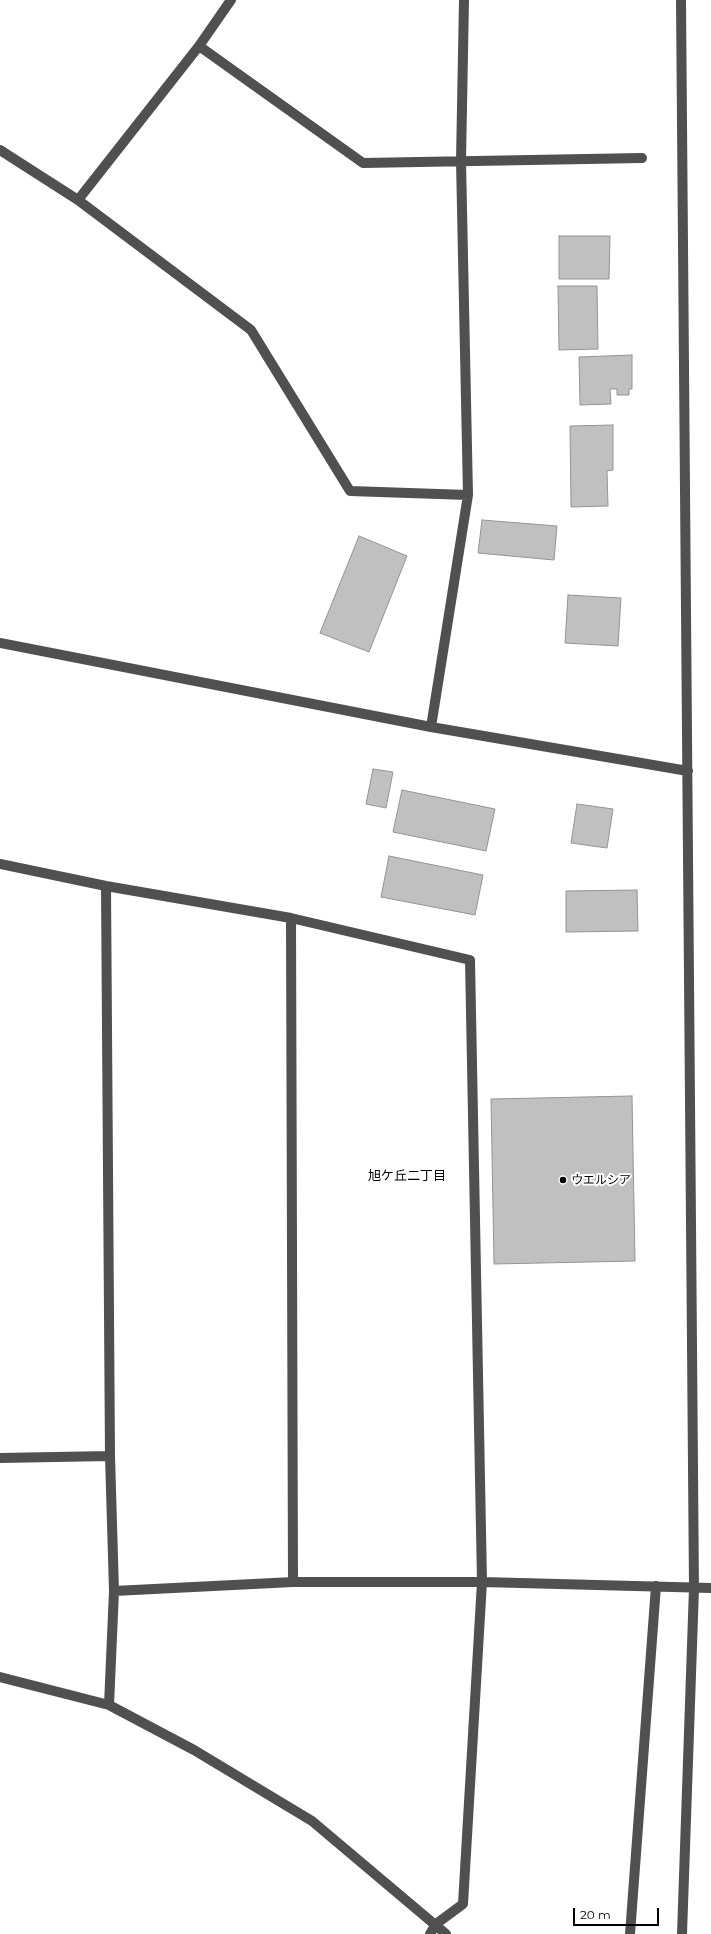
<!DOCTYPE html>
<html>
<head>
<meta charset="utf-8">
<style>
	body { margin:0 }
	#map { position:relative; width:711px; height:1934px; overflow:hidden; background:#fff; font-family:Montserrat,sans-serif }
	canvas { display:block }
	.scale { position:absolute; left:573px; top:1908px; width:86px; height:18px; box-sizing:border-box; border:2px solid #000; border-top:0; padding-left:5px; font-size:12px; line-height:14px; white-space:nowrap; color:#000; -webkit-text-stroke:3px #fff; paint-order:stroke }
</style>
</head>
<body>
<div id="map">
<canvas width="711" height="1934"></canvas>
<div class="scale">20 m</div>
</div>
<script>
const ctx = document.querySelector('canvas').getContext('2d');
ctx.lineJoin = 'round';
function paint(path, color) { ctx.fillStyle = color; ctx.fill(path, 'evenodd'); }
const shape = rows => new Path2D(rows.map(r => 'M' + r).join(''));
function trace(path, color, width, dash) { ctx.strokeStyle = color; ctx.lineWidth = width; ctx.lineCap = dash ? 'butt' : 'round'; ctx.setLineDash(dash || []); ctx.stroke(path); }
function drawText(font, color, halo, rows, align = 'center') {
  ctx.font = font + ' Montserrat,"Noto Sans JP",sans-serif'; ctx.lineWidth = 4; ctx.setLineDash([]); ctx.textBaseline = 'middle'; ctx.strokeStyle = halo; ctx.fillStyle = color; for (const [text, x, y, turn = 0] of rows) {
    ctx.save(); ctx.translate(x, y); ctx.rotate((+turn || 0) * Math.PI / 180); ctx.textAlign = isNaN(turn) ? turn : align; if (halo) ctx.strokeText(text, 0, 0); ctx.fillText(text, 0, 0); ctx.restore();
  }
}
const building = shape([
	[559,236,610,236,609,279,559,279,559,236],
	[558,286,597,286,598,349,559,350,558,286],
	[632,355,632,389,629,389,629,395,617,395,617,389,610,389,611,404,580,405,579,357,632,355],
	[613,425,613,470,607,471,608,506,571,507,570,426,613,425],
	[482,520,557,526,554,560,478,553,482,520],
	[359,536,407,556,369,652,320,633,359,536],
	[568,595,621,598,618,646,565,643,568,595],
	[373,769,393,772,386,808,366,804,373,769],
	[402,790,495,809,486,851,393,832,402,790],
	[577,804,613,809,607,848,571,843,577,804],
	[389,856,483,875,475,915,381,897,389,856],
	[637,890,638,931,566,932,566,891,637,890],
	[632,1096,635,1261,494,1264,491,1099,632,1096]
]);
paint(building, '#c0c0c0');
trace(building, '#949494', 1);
trace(shape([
	[681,0,694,1588,682,1934],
	[199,46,363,163,642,158],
	[0,150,78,200,251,330,350,491,468,495],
	[78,200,199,46,231,0],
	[0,643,431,727,688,771],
	[431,727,468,495,461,161,464,0],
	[0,864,106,886,291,918,470,960,482,1582,463,1904,436,1924,430,1934],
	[106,886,110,1456,114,1591,109,1705],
	[291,918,293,1582],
	[0,1458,110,1456],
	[114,1591,293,1582,482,1582,711,1588],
	[0,1677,109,1705,194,1750,312,1821,446,1934],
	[630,1934,656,1586]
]), '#505050', 10);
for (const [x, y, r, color] of [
	[563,1180,4,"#000"]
]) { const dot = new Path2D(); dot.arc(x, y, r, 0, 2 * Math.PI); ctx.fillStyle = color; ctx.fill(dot); trace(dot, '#fff', 1.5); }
drawText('12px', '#000', '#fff', [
	["ウエルシア",571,1180]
], 'left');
drawText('13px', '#000', '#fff', [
	["旭ケ丘二丁目",407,1176]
]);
</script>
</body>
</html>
